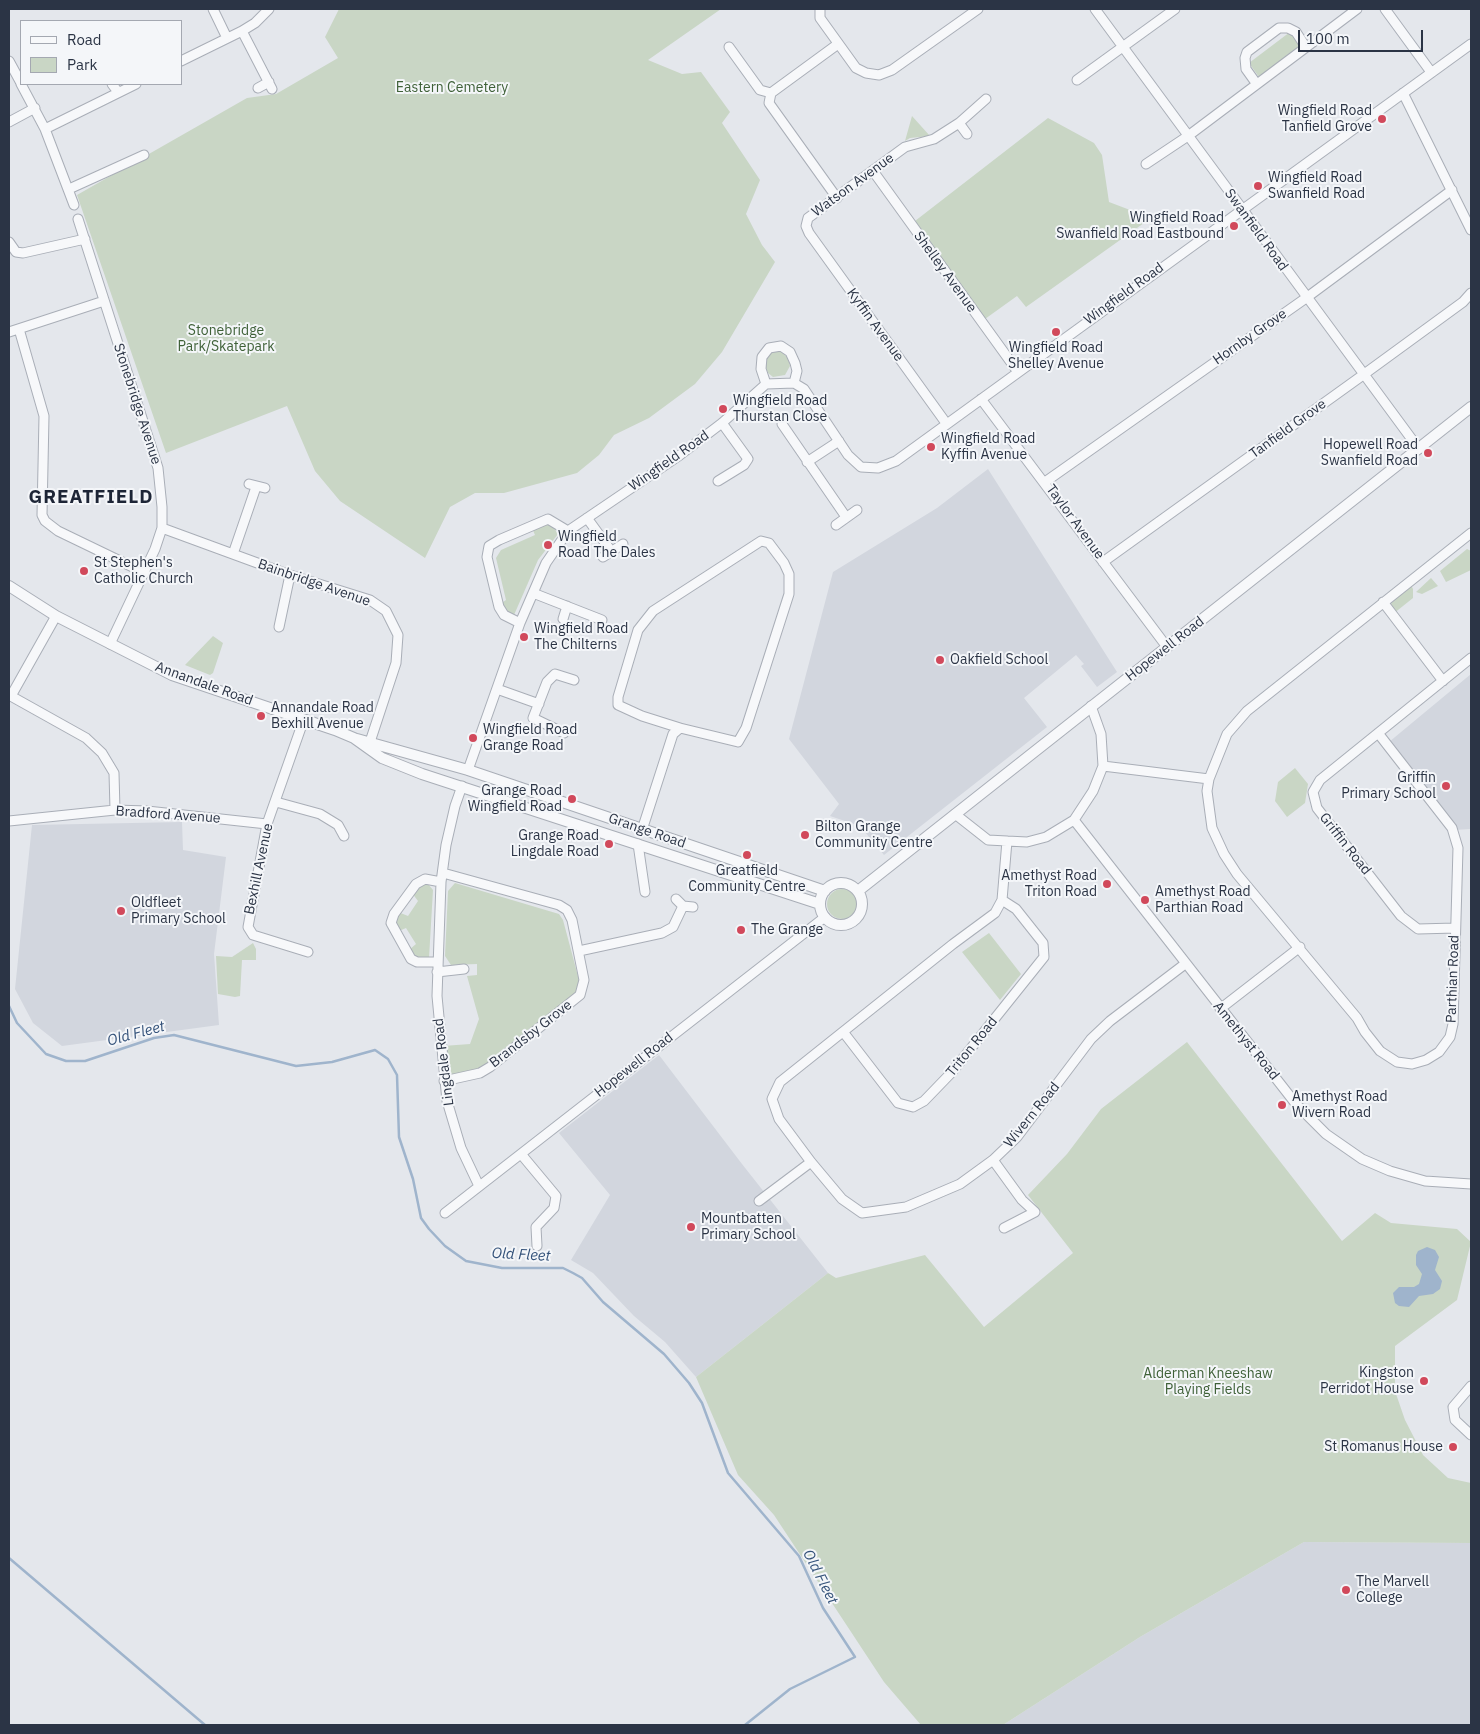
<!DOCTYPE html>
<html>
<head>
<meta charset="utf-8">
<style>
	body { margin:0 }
	#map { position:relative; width:1480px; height:1734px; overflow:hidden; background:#e4e7ec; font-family:"IBM Plex Sans",sans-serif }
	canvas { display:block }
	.frame { position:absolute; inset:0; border:10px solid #2b3445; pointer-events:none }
	.legend { position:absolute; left:20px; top:20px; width:162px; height:65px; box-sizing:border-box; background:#f4f6f9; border:1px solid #a4a8b1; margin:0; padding:6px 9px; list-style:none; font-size:15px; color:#2b3445 }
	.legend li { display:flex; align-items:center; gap:10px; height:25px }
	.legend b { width:25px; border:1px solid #a4a8b1 }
	.scale { position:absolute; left:1298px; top:30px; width:125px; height:22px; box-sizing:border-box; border:2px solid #2b3445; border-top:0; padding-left:6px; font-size:15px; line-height:18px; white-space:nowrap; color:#2b3445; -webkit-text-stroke:4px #f4f6f9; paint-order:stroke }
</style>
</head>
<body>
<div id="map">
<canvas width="1480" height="1734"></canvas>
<div class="frame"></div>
<ul class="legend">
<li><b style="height:6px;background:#f7f8fa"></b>Road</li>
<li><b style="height:14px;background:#c9d6c5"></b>Park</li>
</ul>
<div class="scale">100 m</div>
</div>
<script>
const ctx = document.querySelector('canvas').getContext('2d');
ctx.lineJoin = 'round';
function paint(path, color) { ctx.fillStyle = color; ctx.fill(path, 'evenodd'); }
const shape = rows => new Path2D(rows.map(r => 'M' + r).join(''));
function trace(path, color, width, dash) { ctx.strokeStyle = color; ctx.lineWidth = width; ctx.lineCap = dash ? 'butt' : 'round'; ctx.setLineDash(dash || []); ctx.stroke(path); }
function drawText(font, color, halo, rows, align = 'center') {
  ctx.font = font + ' "IBM Plex Sans",sans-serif'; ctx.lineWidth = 4; ctx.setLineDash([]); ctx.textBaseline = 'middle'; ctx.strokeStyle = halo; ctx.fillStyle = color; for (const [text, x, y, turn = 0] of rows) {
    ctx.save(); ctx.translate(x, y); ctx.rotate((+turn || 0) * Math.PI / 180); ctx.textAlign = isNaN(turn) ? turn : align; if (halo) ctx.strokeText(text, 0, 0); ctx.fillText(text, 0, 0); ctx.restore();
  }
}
paint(shape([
	[988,469,1117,672,1097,687,1081,666,1084,664,1076,655,1024,698,1047,727,884,855,860,826,830,816,839,804,789,739,833,572,937,508],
	[1471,674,1471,829,1454,830,1389,742],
	[182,822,183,850,226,857,214,954,219,1025,62,1046,33,1023,15,989,32,825],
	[659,1055,742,1164,828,1273,696,1377,665,1342,634,1316,593,1273,571,1260,610,1195,559,1133],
	[1304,1542,1471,1543,1471,1725,1003,1725,1140,1637]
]), '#d2d6de');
paint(shape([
	[339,9,721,9,648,60,682,74,701,72,730,112,722,123,760,180,746,214,762,245,775,262,722,352,695,384,649,418,614,435,599,455,577,473,504,493,475,493,450,507,425,558,340,501,315,471,287,406,166,453,77,195,247,98,276,94,338,58,325,37],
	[1290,32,1301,47,1259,77,1249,63],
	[912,116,930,136,910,138,905,141],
	[1048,118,1094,143,1102,155,1109,202,1151,218,1026,307,1017,296,985,319,915,221],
	[778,348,788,358,790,366,785,375,773,377,768,373,764,363,766,355],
	[544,523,552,525,558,534,538,560,514,615,505,611,500,604,506,600,496,558,501,550,535,535,532,528],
	[1467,549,1471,551,1471,570,1446,582,1440,571],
	[1431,578,1438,586,1422,594,1416,592],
	[1411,585,1413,589,1413,598,1393,614,1391,602],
	[213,636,223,643,213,673,210,675,185,665],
	[1295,768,1308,784,1305,803,1287,817,1275,801,1278,782],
	[455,883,559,914,563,920,579,980,576,994,479,1072,446,1079,443,1046,470,1044,479,1019,467,976,477,975,477,964,451,965,445,956,448,891],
	[424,884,428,884,433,890,429,958,425,960,414,957,409,950,416,944,406,928,399,931,395,924,398,912,408,916,418,901,412,893],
	'827 904a15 15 0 1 1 30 0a15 15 0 1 1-30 0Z',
	[989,933,1021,974,1000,1000,962,952],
	[253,943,256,949,256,960,242,960,240,996,235,997,218,994,216,956,232,957],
	[1187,1042,1342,1241,1375,1213,1391,1223,1457,1229,1471,1242,1457,1300,1395,1346,1395,1391,1405,1420,1423,1455,1448,1478,1471,1483,1471,1543,1304,1542,1140,1637,1003,1725,921,1725,884,1682,774,1515,738,1475,696,1377,828,1273,836,1278,925,1255,984,1327,1073,1253,1028,1195,1067,1154,1101,1109]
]), '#c9d6c5');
paint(shape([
	[1427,1247,1435,1250,1439,1257,1435,1270,1442,1281,1440,1289,1433,1294,1419,1296,1409,1307,1399,1306,1395,1303,1393,1293,1399,1287,1414,1287,1419,1284,1422,1274,1416,1265,1416,1255,1418,1251]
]), '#9fb4cc');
trace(shape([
	[9,1006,17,1023,46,1054,66,1061,85,1061,154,1038,174,1035,296,1066,332,1062,375,1050,388,1059,397,1075,399,1137,413,1179,421,1218,429,1229,445,1246,466,1261,502,1268,563,1268,573,1273,582,1278,603,1302,664,1354,689,1383,702,1403,728,1473,799,1556,823,1608,855,1657,790,1689,745,1725],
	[9,1558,205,1725]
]), '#9fb4cc', 2.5);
const minor = shape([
	[213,9,227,38],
	[820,9,820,18,856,68,866,73,879,75,892,70,978,9],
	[1095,9,1419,449],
	[1385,9,1431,72],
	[242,31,272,89],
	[729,47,760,90,771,93,769,103,837,198],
	[9,61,21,83],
	[181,61,242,31,255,23,269,9],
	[1077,80,1175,9],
	[1256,83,1246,69,1245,58,1247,52,1279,28,1288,28,1296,32,1305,46],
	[21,84,45,129,74,205],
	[112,84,118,92],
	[258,88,269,82],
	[771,93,838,44],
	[1403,93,1471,230],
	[9,122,35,108],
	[959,123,967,134],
	[45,129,136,84],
	[1146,164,1188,136,1357,9],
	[873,171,1018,372],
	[69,189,144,155],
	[78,219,158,468,162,507,162,528,155,549,110,644],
	[9,242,16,252,23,253,85,239],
	[19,329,44,416,42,515,45,521,58,531,145,573],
	[9,332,104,301],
	[766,384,761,369,762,357,769,348,781,346,790,352,795,363,797,371,794,383],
	[981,399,1167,647],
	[946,423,809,233,806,226,808,218,905,147,934,139,959,123,986,99],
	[782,424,846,517],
	[807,462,839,441],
	[718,481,744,465,748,459,722,423],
	[1045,482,1306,298,1452,190],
	[249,484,265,488],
	[587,518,611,551],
	[836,525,857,510],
	[162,528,290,575,370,600,386,611,398,635,396,663,368,748],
	[233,554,256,487],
	[603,557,623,544],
	[1103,562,1363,375,1463,302,1471,293],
	[533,593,602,620],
	[1383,602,1443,681],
	[563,619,567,606],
	[520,623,504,615,499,607,487,557,489,546,499,540,548,519,568,531],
	[279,627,290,575],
	[497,689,539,704],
	[9,695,86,738,102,753,114,773,115,810],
	[11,696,56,616],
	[304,719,267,824,248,927,253,935,308,952],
	[564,733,533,718,547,682,555,674,574,680],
	[1378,733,1452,828,1458,848,1453,1024,1450,1037,1439,1052,1426,1060,1412,1064,1397,1062,1380,1051,1365,1032,1357,1018,1237,874,1224,854,1212,828,1207,791,1209,779,1227,734,1247,711,1471,533],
	[1103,766,1209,779],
	[468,770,520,623,546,563,568,531,680,455,722,423,766,384,794,383,804,389,848,455,861,467,878,468,896,461,1471,44],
	[462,786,455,806,446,845,441,882,437,996,447,1101,461,1148,479,1186],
	[276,802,320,814,338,825,344,836],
	[955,814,988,840,1007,841,1027,842,1046,837,1074,820,1093,791,1103,766,1101,734,1091,706],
	[1074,820,1296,1104,1326,1134,1362,1159,1390,1171,1425,1181,1471,1184],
	[9,821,115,810,147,811,267,824],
	[642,830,673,734,680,728,738,742,746,728,789,594,789,574,784,563,769,543,761,541,653,611,638,630,618,697,618,705,642,716,680,728],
	[1007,841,1002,900,995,913,953,944,780,1082,772,1099,779,1119,811,1162,842,1199,862,1213,906,1207,960,1184,993,1160,1017,1137,1091,1039,1110,1021,1185,964],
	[638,844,645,892],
	[443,873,559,905,567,910,572,920,584,980,580,995,490,1067,480,1073,444,1081],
	[676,899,683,906,693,907],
	[1455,928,1418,929,1401,916,1317,808,1313,792,1320,780,1471,658],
	[579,951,662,933,673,927,683,906],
	[436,962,417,962,411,959,391,923,394,914,416,884,425,879,441,882],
	[437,972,464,969],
	[1220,1009,1300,947],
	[844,1033,898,1103,913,1107,924,1101,952,1072,1044,957,1043,943,1016,909,1002,900],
	[521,1154,556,1196,554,1208,536,1227,537,1246],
	[993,1160,1022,1200,1035,1212,1004,1228],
	[759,1201,811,1162],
	[445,1213,825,917],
	[1471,1386,1453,1407,1455,1420,1471,1435]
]);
const tertiary = shape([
	[9,586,56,616,172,675,335,730,354,738,382,758,422,774,820,904],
	[357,739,468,770,825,891],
	'820 904a21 21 0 1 1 42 0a21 21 0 1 1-42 0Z',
	[858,891,1471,407]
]);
trace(minor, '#a9aeb7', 11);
trace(tertiary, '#a9aeb7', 12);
trace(minor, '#f7f8fa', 9);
trace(tertiary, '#f7f8fa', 10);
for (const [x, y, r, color] of [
	[1382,119,5,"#d1495b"],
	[1258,186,5,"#d1495b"],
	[1234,226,5,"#d1495b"],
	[1056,332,5,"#d1495b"],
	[723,409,5,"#d1495b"],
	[931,447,5,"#d1495b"],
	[1428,453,5,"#d1495b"],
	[548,545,5,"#d1495b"],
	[84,571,5,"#d1495b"],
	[524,637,5,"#d1495b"],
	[940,660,5,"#d1495b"],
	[261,716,5,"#d1495b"],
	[473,738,5,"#d1495b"],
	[1446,786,5,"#d1495b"],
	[572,799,5,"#d1495b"],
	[805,835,5,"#d1495b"],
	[609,844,5,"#d1495b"],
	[747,855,5,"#d1495b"],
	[1107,884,5,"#d1495b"],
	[1145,900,5,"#d1495b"],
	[121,911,5,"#d1495b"],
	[741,930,5,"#d1495b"],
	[1282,1105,5,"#d1495b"],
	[691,1227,5,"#d1495b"],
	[1424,1381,5,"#d1495b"],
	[1453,1447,5,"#d1495b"],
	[1346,1590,5,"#d1495b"]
]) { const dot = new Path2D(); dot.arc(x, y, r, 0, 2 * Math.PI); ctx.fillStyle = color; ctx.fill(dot); trace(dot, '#f4f6f9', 2); }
drawText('14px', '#3f6138', '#f4f6f9', [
	["Eastern Cemetery",452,88],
	["Stonebridge",226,331],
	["Park/Skatepark",226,347],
	["Alderman Kneeshaw",1208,1374],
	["Playing Fields",1208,1390]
]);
drawText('14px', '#2b3445', '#f4f6f9', [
	["Wingfield Road",1372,111,"right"],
	["Tanfield Grove",1372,127,"right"],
	["Wingfield Road",1268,178],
	["Swanfield Road",1268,194],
	["Wingfield Road",1224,218,"right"],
	["Swanfield Road Eastbound",1224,234,"right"],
	["Wingfield Road",1056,348,"center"],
	["Shelley Avenue",1056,364,"center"],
	["Wingfield Road",733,401],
	["Thurstan Close",733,417],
	["Wingfield Road",941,439],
	["Kyffin Avenue",941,455],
	["Hopewell Road",1418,445,"right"],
	["Swanfield Road",1418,461,"right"],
	["Wingfield",558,537],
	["Road The Dales",558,553],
	["St Stephen's",94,563],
	["Catholic Church",94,579],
	["Wingfield Road",534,629],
	["The Chilterns",534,645],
	["Oakfield School",950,660],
	["Annandale Road",271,708],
	["Bexhill Avenue",271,724],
	["Wingfield Road",483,730],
	["Grange Road",483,746],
	["Griffin",1436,778,"right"],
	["Primary School",1436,794,"right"],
	["Grange Road",562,791,"right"],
	["Wingfield Road",562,807,"right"],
	["Bilton Grange",815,827],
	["Community Centre",815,843],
	["Grange Road",599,836,"right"],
	["Lingdale Road",599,852,"right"],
	["Greatfield",747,871,"center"],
	["Community Centre",747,887,"center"],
	["Amethyst Road",1097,876,"right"],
	["Triton Road",1097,892,"right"],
	["Amethyst Road",1155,892],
	["Parthian Road",1155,908],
	["Oldfleet",131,903],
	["Primary School",131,919],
	["The Grange",751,930],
	["Amethyst Road",1292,1097],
	["Wivern Road",1292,1113],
	["Mountbatten",701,1219],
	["Primary School",701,1235],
	["Kingston",1414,1373,"right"],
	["Perridot House",1414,1389,"right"],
	["St Romanus House",1443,1447,"right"],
	["The Marvell",1356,1582],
	["College",1356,1598]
], 'left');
drawText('14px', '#2b3445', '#f4f6f9', [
	["Watson Avenue",853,185,-36],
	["Swanfield Road",1256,230,54],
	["Shelley Avenue",945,272,54],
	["Wingfield Road",1124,294,-36],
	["Kyffin Avenue",875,325,54],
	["Hornby Grove",1250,337,-35],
	["Stonebridge Avenue",137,404,72],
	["Tanfield Grove",1288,429,-36],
	["Wingfield Road",669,461,-35],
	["Taylor Avenue",1075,522,54],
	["Bainbridge Avenue",314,583,19],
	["Hopewell Road",1165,649,-38],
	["Annandale Road",204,684,20],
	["Bradford Avenue",168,815,4],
	["Grange Road",647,831,19],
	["Griffin Road",1345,844,52],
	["Bexhill Avenue",259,869,-78],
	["Parthian Road",1453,979,-88],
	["Brandsby Grove",531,1034,-38],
	["Amethyst Road",1246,1041,51],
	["Triton Road",972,1047,-51],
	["Lingdale Road",444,1062,-97],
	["Hopewell Road",634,1065,-38],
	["Wivern Road",1032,1115,-51]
]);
drawText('italic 15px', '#34527a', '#f4f6f9', [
	["Old Fleet",136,1034,-15],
	["Old Fleet",521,1255,3],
	["Old Fleet",820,1577,63]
]);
ctx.letterSpacing = '1px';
drawText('bold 19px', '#1d2536', '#f4f6f9', [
	["GREATFIELD",91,498]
]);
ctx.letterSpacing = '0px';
</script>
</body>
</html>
